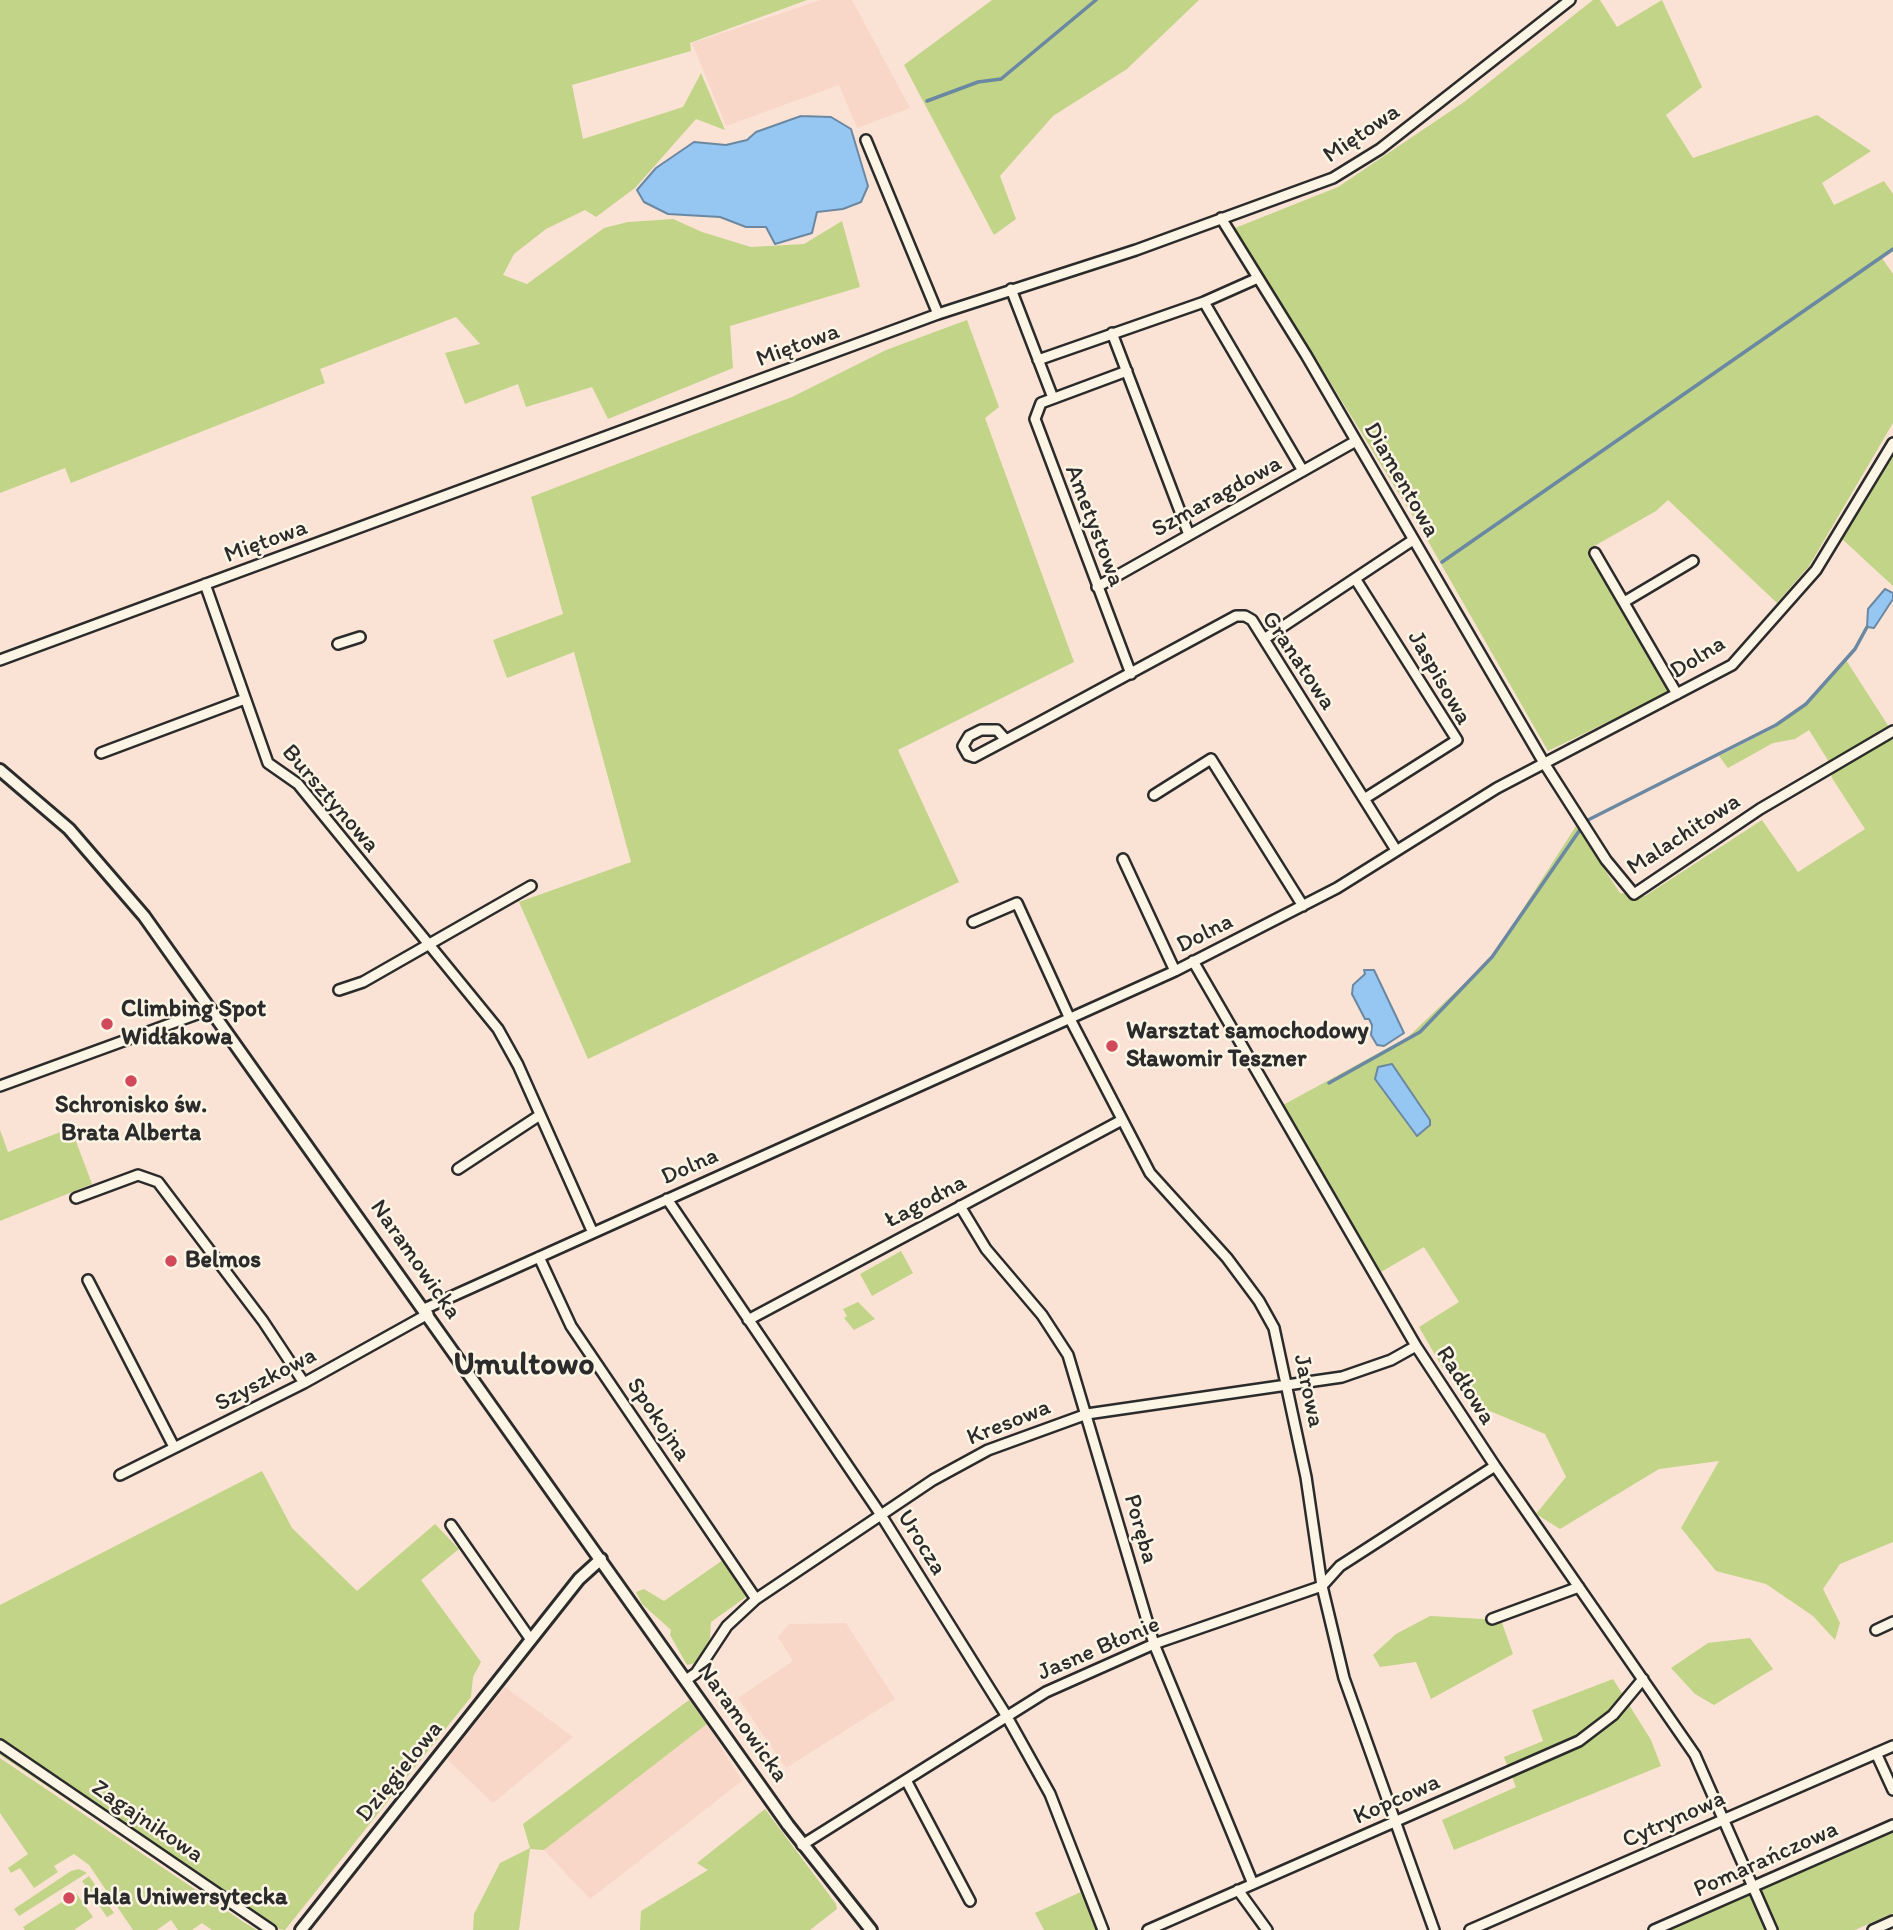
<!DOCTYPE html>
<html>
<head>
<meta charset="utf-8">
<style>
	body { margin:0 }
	canvas { display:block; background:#fae3d4 }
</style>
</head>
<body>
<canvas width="1893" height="1930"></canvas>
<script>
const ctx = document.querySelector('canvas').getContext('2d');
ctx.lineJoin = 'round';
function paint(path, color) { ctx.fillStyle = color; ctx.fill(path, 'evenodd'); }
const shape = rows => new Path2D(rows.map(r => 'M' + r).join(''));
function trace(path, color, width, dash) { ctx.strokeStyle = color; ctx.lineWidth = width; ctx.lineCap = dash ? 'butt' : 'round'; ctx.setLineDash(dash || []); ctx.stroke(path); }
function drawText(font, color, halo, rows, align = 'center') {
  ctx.font = font + ' Itim,sans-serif'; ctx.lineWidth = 5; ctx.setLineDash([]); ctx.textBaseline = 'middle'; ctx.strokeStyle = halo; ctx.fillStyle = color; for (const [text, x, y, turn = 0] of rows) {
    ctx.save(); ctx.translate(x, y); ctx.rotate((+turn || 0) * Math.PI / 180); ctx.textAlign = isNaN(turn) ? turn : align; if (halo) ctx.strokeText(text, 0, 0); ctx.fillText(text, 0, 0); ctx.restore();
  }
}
paint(shape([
	[821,0,852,0,910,108,857,128,839,85,726,126,692,43],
	[846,1623,895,1699,786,1768,738,1698,793,1661,778,1637,789,1624],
	[505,1687,573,1737,493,1803,447,1759],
	[707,1724,742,1781,590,1899,544,1850]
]), '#f8d7c8');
paint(shape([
	[0,0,807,0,690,43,691,51,572,85,583,139,683,107,701,73,725,130,696,119,635,188,596,217,585,210,546,229,514,254,503,275,527,284,604,228,628,222,673,219,702,232,751,247,804,244,842,221,860,287,730,326,733,368,608,419,592,387,526,407,518,384,465,404,445,353,480,344,456,317,320,369,325,383,71,483,65,468,0,493],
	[992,0,1199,0,1127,69,1053,116,1000,176,1016,219,994,235,904,65],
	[1593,0,1600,0,1617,27,1662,0,1702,87,1666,115,1693,158,1817,115,1871,151,1822,183,1834,205,1884,181,1893,194,1893,251,1882,258,1893,274,1893,423,1809,566,1777,603,1668,500,1656,511,1589,549,1670,692,1548,751,1425,536,1235,228,1338,187,1464,102],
	[967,320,999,407,985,418,1074,662,898,750,959,882,588,1059,519,902,631,862,574,652,507,678,493,640,563,614,531,497,792,397,886,350],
	[1893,446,1893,586,1841,538],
	[1846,660,1889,727,1893,725,1893,1542,1840,1564,1823,1589,1840,1623,1835,1640,1813,1616,1766,1584,1716,1571,1681,1528,1719,1461,1659,1469,1560,1529,1536,1514,1566,1477,1545,1434,1485,1409,1464,1382,1442,1367,1419,1327,1459,1302,1424,1247,1381,1272,1283,1105,1408,1037,1492,957,1576,826,1620,893,1645,896,1762,820,1798,872,1865,829,1832,778,1829,762,1809,730,1795,739,1773,743,1728,768,1719,756,1774,728,1808,704],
	[71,1128,92,1184,0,1221,0,1130,8,1152],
	[901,1251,913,1273,872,1296,860,1274],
	[858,1302,875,1319,854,1330,844,1318,847,1316,843,1309],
	[262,1471,292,1528,357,1591,435,1524,459,1549,421,1580,481,1662,473,1677,471,1697,285,1930,279,1929,0,1740,0,1605],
	[723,1560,746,1597,711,1622,710,1638,704,1650,695,1663,687,1665,670,1635,671,1630,642,1604,636,1592,644,1589,664,1601],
	[1430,1616,1501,1620,1513,1654,1431,1699,1416,1662,1380,1667,1373,1655,1396,1634],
	[1750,1638,1773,1669,1714,1705,1695,1694,1671,1668,1708,1643],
	[1613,1679,1651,1740,1661,1766,1454,1850,1442,1820,1516,1787,1504,1757,1543,1741,1532,1710],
	[689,1700,707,1724,544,1850,530,1849,519,1930,473,1930,474,1914,500,1863,530,1848,523,1824],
	[0,1751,98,1816,263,1930,0,1755],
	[0,1758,245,1923,257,1930,212,1930,202,1923,192,1930,178,1930,171,1920,157,1930,133,1930,89,1865,74,1854,54,1866,58,1872,34,1888,20,1868,11,1873,8,1868,28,1854,0,1813],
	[765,1809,836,1904,837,1909,810,1930,640,1930,641,1911,708,1870,697,1863],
	[1893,1825,1893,1913,1855,1930,1659,1930],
	[79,1869,87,1873,19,1916,14,1909,71,1871],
	[89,1876,114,1913,107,1917,82,1881],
	[1083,1891,1098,1930,1044,1930,1035,1913],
	[76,1893,93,1917,74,1930,25,1930,23,1927]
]), '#c2d488');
const water = shape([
	[801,116,831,117,851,129,868,186,861,202,843,209,817,212,812,233,775,244,766,227,746,227,720,217,668,214,644,202,637,190,656,168,694,142,726,145,747,140,756,132,801,116],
	[1885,589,1893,593,1893,599,1874,628,1867,627,1868,609,1885,589],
	[1364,970,1374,970,1404,1033,1384,1046,1377,1045,1371,1035,1372,1025,1369,1019,1365,1019,1352,994,1353,985,1365,974,1364,970],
	[1392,1064,1430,1120,1430,1125,1417,1136,1375,1079,1378,1067,1392,1064]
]);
paint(water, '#96c6f2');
trace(water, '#6b88a2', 2);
trace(shape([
	[927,101,978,82,1001,79,1096,0],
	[1442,562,1893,249],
	[1329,1083,1420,1032,1492,957,1586,821,1776,725,1806,704,1855,649,1867,627]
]), '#6b88a2', 3.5);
const minor = shape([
	[866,140,938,314],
	[1221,218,1306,355,1544,763,1606,860,1634,894,1760,809,1893,731],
	[1011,289,1053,398],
	[1204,302,1303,471],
	[1112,333,1189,535],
	[1038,360,1204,302,1258,278],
	[1127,371,1041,403,1035,419,1131,674],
	[1595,553,1677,694],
	[1356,580,1457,740,1364,799],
	[205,584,268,763,298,784,498,1029,518,1065,593,1233],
	[1097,587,1356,441],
	[1624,602,1693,561],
	[1264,639,1413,540],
	[338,644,360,637],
	[0,660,938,314,1136,250,1333,178,1380,149,1570,0],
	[1006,740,997,730,981,730,969,736,963,746,968,755,974,757,1040,722,1236,616,1245,616,1252,620,1396,850],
	[101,753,245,699],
	[1154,795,1211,759,1303,906],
	[1123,859,1175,971],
	[973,922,1017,903,1070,1019,1150,1173,1227,1258,1259,1301,1274,1328,1306,1477,1322,1586,1344,1678,1434,1930],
	[1193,961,1416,1346,1495,1466,1695,1755,1772,1930],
	[339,990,363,982,531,886],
	[0,1086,211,1009],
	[458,1169,540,1115],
	[76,1198,138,1175,158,1182,263,1321,304,1383],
	[667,1199,881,1515,1006,1715,1050,1794,1103,1930],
	[960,1206,986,1249,1042,1315,1068,1355,1154,1644,1253,1884],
	[539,1257,571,1326,756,1599],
	[88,1280,174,1447],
	[424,1309,1175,971,1337,888,1497,788,1732,665,1816,570,1893,443],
	[748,1320,1122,1120],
	[120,1475,304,1383,428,1314],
	[451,1525,531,1640],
	[1492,1619,1579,1587],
	[1876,1630,1893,1622],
	[686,1680,696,1673,727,1626,756,1599,933,1480,988,1450,1087,1414,1342,1377,1391,1360,1416,1346],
	[0,1745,271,1930],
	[1876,1753,1893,1790],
	[906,1780,970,1901],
	[802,1845,1046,1692,1154,1644,1322,1586,1340,1566,1495,1466],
	[1238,1890,1267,1930],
	[1148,1930,1579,1741,1613,1715,1643,1679],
	[1470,1930,1893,1746],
	[1654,1930,1893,1825],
	[1873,1930,1893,1921]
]);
const tertiary = shape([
	[0,770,69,829,144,916,788,1825,871,1930],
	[301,1930,579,1579,601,1559]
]);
trace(minor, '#2b2b2b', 14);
trace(tertiary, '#2b2b2b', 16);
trace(minor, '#fcf5e5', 9);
trace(tertiary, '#fcf5e5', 10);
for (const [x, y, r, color] of [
	[107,1024,7,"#d1495b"],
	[1112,1046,7,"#d1495b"],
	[131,1081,7,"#d1495b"],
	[171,1261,7,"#d1495b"],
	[69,1898,7,"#d1495b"]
]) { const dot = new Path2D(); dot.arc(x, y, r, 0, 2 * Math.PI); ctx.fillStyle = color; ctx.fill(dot); trace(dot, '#fcf5e5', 2.5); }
drawText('24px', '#2b2b2b', '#fcf5e5', [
	["Miętowa",1362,134,-34],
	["Miętowa",798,346,-20],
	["Diamentowa",1401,480,60],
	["Szmaragdowa",1217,497,-29],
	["Ametystowa",1094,526,69],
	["Miętowa",266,542,-20],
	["Dolna",1698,658,-32],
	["Granatowa",1298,661,56],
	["Jaspisowa",1439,678,60],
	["Bursztynowa",330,799,49],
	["Malachitowa",1684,835,-33],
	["Dolna",1205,934,-27],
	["Dolna",690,1167,-24],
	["Łagodna",926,1202,-28],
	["Naramowicka",415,1260,55],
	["Szyszkowa",266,1380,-28],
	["Radłowa",1465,1386,57],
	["Jarowa",1308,1391,78],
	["Spokojna",658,1420,56],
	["Kresowa",1009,1423,-22],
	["Poręba",1140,1529,74],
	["Urocza",921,1543,58],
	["Jasne Błonie",1099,1649,-23],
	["Naramowicka",742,1723,55],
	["Dzięgielowa",400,1772,-51],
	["Kopcowa",1397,1800,-24],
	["Cytrynowa",1674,1820,-24],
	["Zagajnikowa",147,1822,34],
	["Pomarańczowa",1766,1860,-24]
]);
drawText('bold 24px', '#2b2b2b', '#fcf5e5', [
	["Climbing Spot",121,1010],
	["Widłakowa",121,1038],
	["Warsztat samochodowy",1126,1032],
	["Sławomir Teszner",1126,1060],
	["Schronisko św.",131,1106,"center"],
	["Brata Alberta",131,1134,"center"],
	["Belmos",185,1261],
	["Hala Uniwersytecka",83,1898]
], 'left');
drawText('bold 32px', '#2b2b2b', '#fcf5e5', [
	["Umultowo",524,1366]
]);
</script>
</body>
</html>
